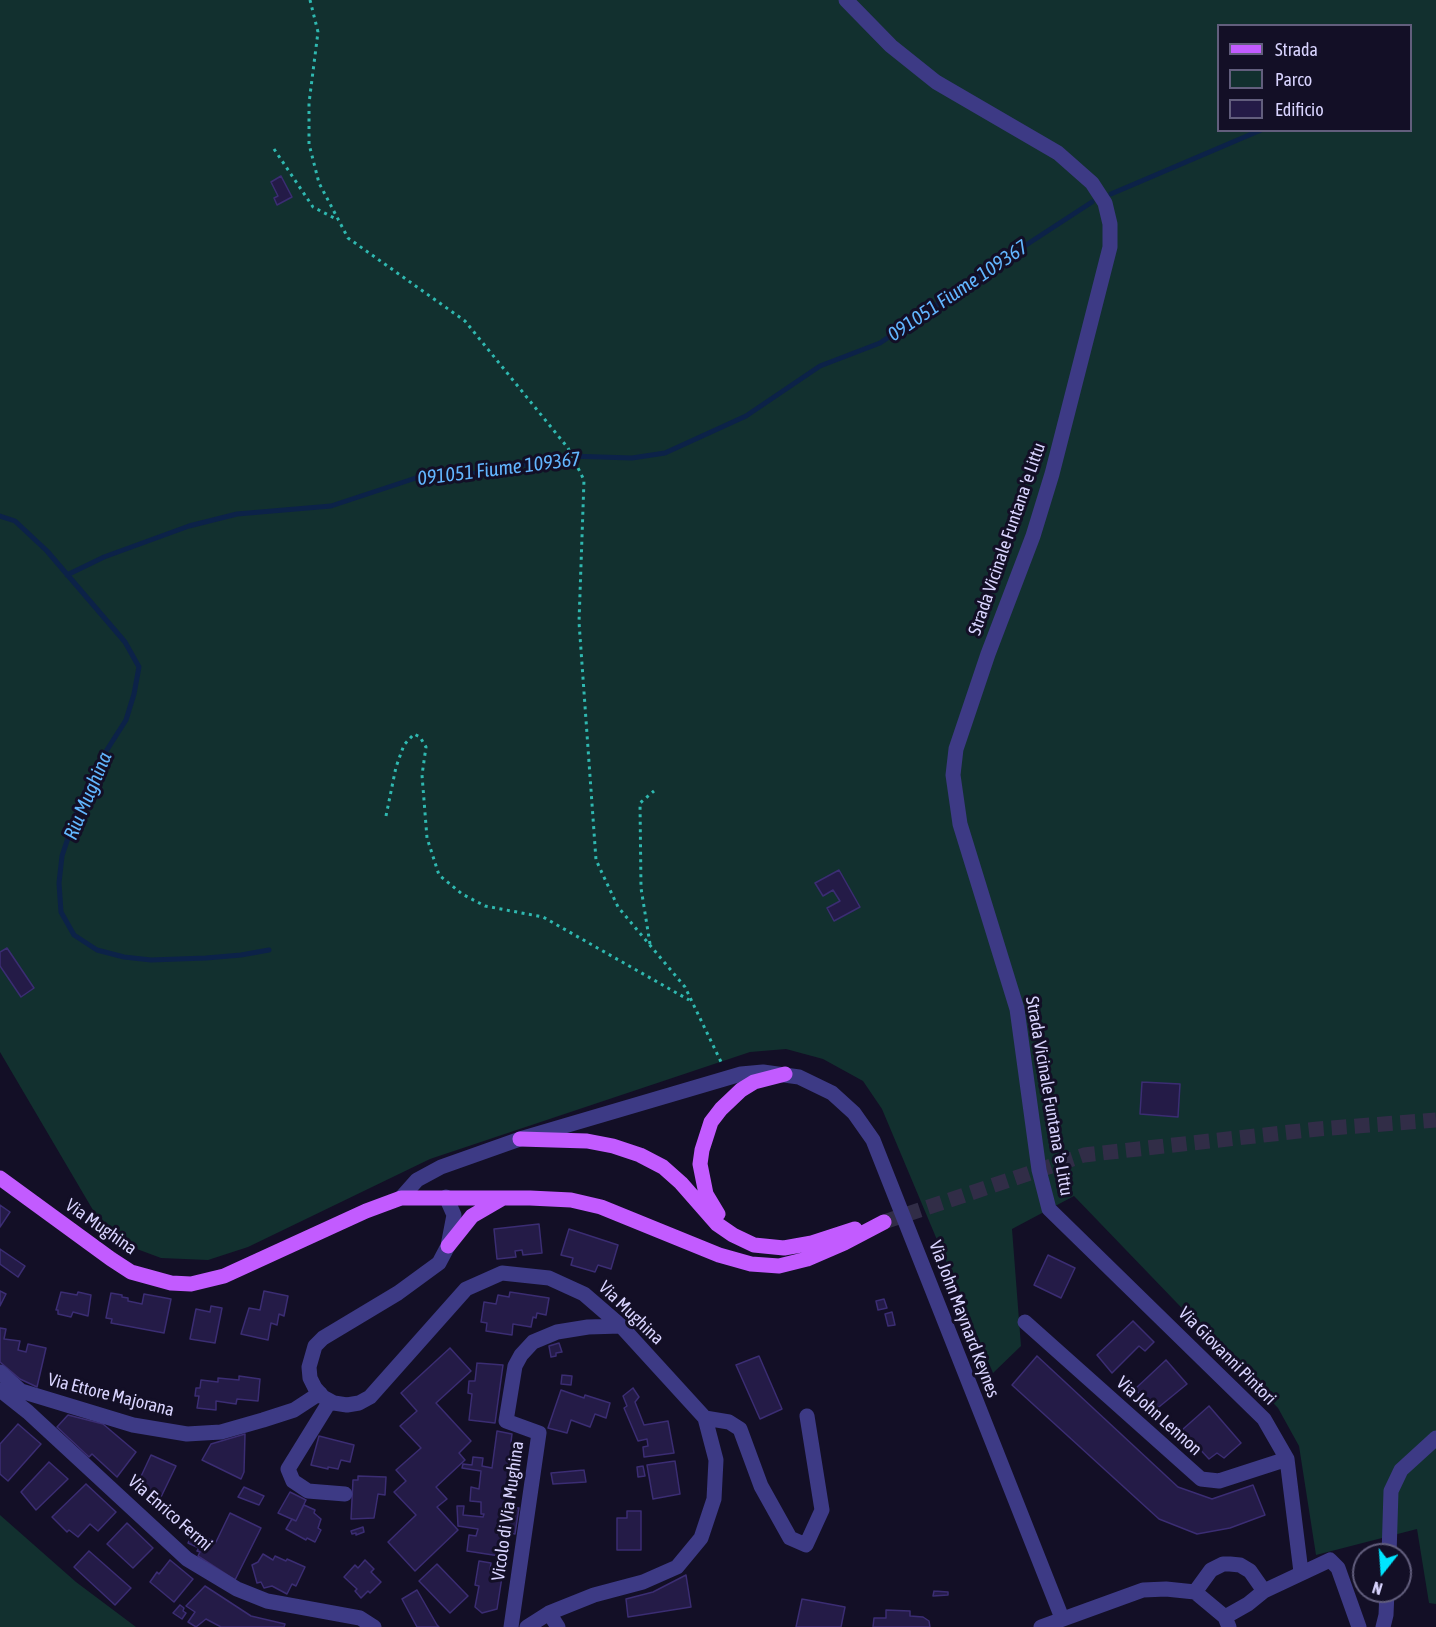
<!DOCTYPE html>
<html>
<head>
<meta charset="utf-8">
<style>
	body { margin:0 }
	#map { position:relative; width:1436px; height:1627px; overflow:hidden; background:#130f26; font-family:"Asap Condensed",sans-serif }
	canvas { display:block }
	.legend { position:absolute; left:1217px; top:24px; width:195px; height:108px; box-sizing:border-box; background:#130f26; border:2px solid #625e7d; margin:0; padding:8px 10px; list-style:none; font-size:18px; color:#d9d4ff }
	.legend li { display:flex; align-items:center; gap:12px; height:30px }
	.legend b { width:30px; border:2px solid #625e7d }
	.north { position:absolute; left:1352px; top:1543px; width:60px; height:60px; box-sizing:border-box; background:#130f26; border:2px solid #625e7d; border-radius:50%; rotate:197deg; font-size:16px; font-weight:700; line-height:24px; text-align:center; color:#d9d4ff }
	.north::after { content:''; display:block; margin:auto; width:21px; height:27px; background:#00e5ff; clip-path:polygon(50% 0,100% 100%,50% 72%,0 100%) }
</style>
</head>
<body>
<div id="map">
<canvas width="1436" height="1627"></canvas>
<ul class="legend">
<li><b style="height:8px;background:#c25bff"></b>Strada</li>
<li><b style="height:16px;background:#12302f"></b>Parco</li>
<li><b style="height:16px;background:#241b47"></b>Edificio</li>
</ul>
<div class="north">N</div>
</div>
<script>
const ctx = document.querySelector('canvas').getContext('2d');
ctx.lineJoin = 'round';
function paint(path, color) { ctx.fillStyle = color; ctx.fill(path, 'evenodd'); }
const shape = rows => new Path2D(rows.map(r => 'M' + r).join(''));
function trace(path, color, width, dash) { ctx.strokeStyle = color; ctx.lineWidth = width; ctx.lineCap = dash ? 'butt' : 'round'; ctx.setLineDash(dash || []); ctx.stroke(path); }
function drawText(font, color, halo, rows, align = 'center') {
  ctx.font = font + ' "Asap Condensed",sans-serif'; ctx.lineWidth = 6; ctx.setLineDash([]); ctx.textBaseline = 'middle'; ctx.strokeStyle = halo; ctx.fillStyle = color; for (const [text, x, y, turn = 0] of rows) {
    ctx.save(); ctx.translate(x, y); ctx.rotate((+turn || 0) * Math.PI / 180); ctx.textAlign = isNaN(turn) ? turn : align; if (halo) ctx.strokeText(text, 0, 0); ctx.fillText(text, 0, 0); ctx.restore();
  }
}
paint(shape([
	[0,0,1436,0,1436,1604,1429,1603,1417,1529,1316,1555,1299,1446,1278,1408,1074,1196,1012,1229,1021,1346,993,1373,882,1109,863,1081,823,1059,786,1049,750,1052,430,1159,248,1247,208,1260,161,1258,110,1239,0,1052],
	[1218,26,1410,26,1410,130,1218,130],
	[0,1515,76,1582,136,1627,0,1627]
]), '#12302f');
trace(shape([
	[1111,194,1261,130],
	[0,516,15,521,47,551,125,642,139,667,134,694,126,720,96,767,79,805,62,856,59,883,61,912,74,935,97,950,124,957,151,960,206,958,241,955,269,950],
	[67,575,104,557,189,526,237,514,331,506,428,474,472,474,569,456,632,458,665,453,746,416,820,366,880,343,1003,260,1092,202]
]), '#0c2248', 5);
const building = shape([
	[281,176,292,197,277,205,274,198,278,196,271,182,281,176],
	[839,870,860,907,834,921,827,908,840,901,833,890,823,896,815,883,839,870],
	[7,948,34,988,21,997,0,966,0,952,7,948],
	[1142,1082,1180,1084,1178,1117,1140,1114,1142,1082],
	[0,1205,10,1212,0,1227,0,1205],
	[539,1224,542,1253,523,1255,522,1250,515,1251,516,1257,497,1259,494,1229,539,1224],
	[569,1229,618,1245,611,1269,598,1265,595,1272,571,1265,573,1258,561,1255,569,1229],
	[0,1249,25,1266,18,1277,0,1264,0,1249],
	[1048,1255,1075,1268,1061,1298,1034,1285,1048,1255],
	[0,1291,6,1294,0,1306,0,1291],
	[264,1291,288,1296,284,1316,279,1314,277,1325,271,1323,268,1340,241,1334,249,1308,260,1310,264,1291],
	[61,1292,77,1295,78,1292,91,1295,88,1316,73,1312,71,1317,58,1314,58,1310,56,1310,61,1292],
	[510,1292,549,1298,546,1315,537,1313,536,1318,533,1317,531,1327,513,1324,512,1335,486,1331,487,1323,481,1322,484,1302,496,1304,498,1295,509,1297,510,1292],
	[111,1293,122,1295,122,1297,128,1298,128,1301,142,1304,144,1294,171,1299,164,1333,111,1323,112,1319,106,1318,111,1293],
	[884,1299,887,1308,878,1310,876,1301,884,1299],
	[211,1306,222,1308,215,1343,190,1339,196,1309,210,1312,211,1306],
	[892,1312,895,1325,888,1326,885,1314,892,1312],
	[1133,1321,1154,1342,1145,1351,1139,1346,1112,1373,1097,1355,1133,1321],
	[0,1328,6,1329,4,1339,20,1341,18,1350,26,1352,28,1344,46,1348,37,1387,20,1379,0,1362,0,1328],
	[559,1343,562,1352,556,1353,556,1356,551,1357,549,1346,559,1343],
	[450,1348,471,1371,436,1403,471,1441,459,1453,465,1460,436,1487,447,1499,437,1507,458,1530,415,1571,388,1542,416,1515,394,1492,406,1481,396,1470,421,1448,400,1426,417,1411,401,1393,450,1348],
	[759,1356,782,1409,760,1419,736,1365,759,1356],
	[1037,1356,1178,1487,1212,1499,1253,1485,1265,1515,1230,1528,1197,1534,1159,1519,1012,1385,1037,1356],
	[1166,1360,1187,1384,1154,1411,1135,1389,1166,1360],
	[477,1363,503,1365,495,1423,469,1420,472,1394,468,1393,469,1381,475,1381,477,1363],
	[562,1375,572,1376,571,1385,561,1384,562,1375],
	[239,1376,260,1379,258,1401,237,1399,236,1404,216,1401,216,1410,197,1408,199,1396,195,1396,196,1388,200,1388,201,1380,218,1382,218,1378,239,1380,239,1376],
	[633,1388,639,1397,635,1402,644,1425,668,1421,674,1453,644,1457,643,1447,648,1446,647,1439,638,1441,624,1408,627,1406,623,1396,633,1388],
	[561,1390,584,1398,585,1395,610,1403,606,1418,595,1414,590,1427,571,1420,567,1433,548,1428,561,1390],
	[1209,1406,1241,1443,1224,1458,1217,1453,1209,1459,1182,1430,1209,1406],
	[68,1415,103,1424,136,1452,117,1477,92,1454,89,1457,57,1427,68,1415],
	[18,1424,41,1444,8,1481,0,1474,0,1444,18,1424],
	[497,1431,512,1434,511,1442,522,1445,512,1507,519,1508,515,1534,509,1533,506,1557,467,1551,469,1535,476,1536,478,1529,458,1526,457,1506,464,1506,463,1515,483,1517,484,1514,481,1514,481,1502,470,1501,471,1487,479,1489,481,1471,462,1468,463,1464,472,1465,473,1457,483,1458,482,1466,492,1468,497,1431],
	[245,1434,244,1472,241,1479,202,1460,211,1444,245,1434],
	[319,1436,354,1445,350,1462,341,1460,338,1469,328,1467,328,1469,311,1465,319,1436],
	[151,1455,176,1466,161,1497,153,1493,152,1497,142,1492,144,1488,137,1485,151,1455],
	[675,1461,680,1494,653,1499,647,1465,675,1461],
	[49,1462,68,1479,36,1510,21,1492,49,1462],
	[643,1466,645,1476,638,1477,637,1467,643,1466],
	[584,1470,586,1482,553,1484,551,1473,584,1470],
	[358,1476,386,1477,385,1495,378,1494,374,1518,351,1519,353,1480,358,1480,358,1476],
	[86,1484,116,1512,98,1531,90,1524,78,1537,69,1530,67,1532,52,1517,86,1484],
	[244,1487,264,1496,259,1505,238,1497,244,1487],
	[290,1492,306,1500,296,1521,278,1513,290,1492],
	[304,1505,315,1510,314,1513,321,1519,318,1528,321,1530,315,1542,307,1538,306,1540,286,1529,292,1519,296,1521,304,1505],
	[627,1511,641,1511,641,1550,617,1550,617,1518,627,1518,627,1511],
	[230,1513,261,1528,235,1580,198,1556,200,1552,197,1551,199,1548,188,1543,193,1532,216,1542,230,1513],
	[127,1523,153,1548,133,1568,107,1544,127,1523],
	[363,1527,364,1532,356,1535,356,1533,352,1534,351,1531,363,1527],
	[89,1551,131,1588,115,1605,74,1567,89,1551],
	[263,1554,273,1560,275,1556,286,1561,287,1559,305,1567,296,1586,292,1584,287,1594,272,1586,264,1588,261,1582,257,1583,252,1565,258,1562,263,1554],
	[170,1560,193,1579,174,1602,150,1582,157,1572,159,1574,170,1560],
	[365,1560,374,1569,371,1572,381,1582,370,1593,368,1591,361,1598,355,1591,357,1589,344,1577,355,1565,358,1568,365,1560],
	[479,1561,491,1563,490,1570,492,1572,495,1571,502,1577,497,1609,482,1613,475,1607,479,1586,475,1585,479,1561],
	[437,1564,468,1596,450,1613,419,1581,437,1564],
	[686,1575,691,1607,628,1617,626,1599,653,1592,686,1575],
	[205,1586,251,1616,285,1624,284,1627,221,1627,206,1619,196,1627,188,1622,195,1612,186,1606,205,1586],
	[417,1590,437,1625,439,1627,417,1627,402,1599,417,1590],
	[934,1591,948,1592,948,1595,933,1596,934,1591],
	[802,1599,845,1607,841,1627,796,1627,802,1599],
	[180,1605,184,1608,183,1611,186,1613,182,1619,173,1613,180,1605],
	[886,1610,910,1611,910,1616,923,1617,929,1621,930,1627,873,1627,874,1618,886,1618,886,1610]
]);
paint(building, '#241b47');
trace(building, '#3b2d73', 1.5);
trace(shape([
	[884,1222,1084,1155,1318,1129,1436,1120]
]), '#312d47', 15, [15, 8]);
trace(shape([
	[310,0,318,32,309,103,309,144,319,183,348,238,465,321,568,448,584,480,579,622,596,860,618,907,685,987,722,1064],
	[274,149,313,207,338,220],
	[386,816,396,767,404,745,414,734,420,737,426,747,422,775,427,838,439,875,462,894,485,906,543,917,689,1000],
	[650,944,641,888,640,803,654,791]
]), '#2fb8b0', 3, [3, 4.5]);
trace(shape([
	[846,0,891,46,936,82,1058,153,1092,183,1105,203,1110,224,1110,247,1052,474,1033,536,988,654,956,749,953,775,960,824,1017,1009,1039,1170,1049,1209,1264,1419,1287,1459,1301,1572],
	[446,1197,454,1215,448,1246,439,1263,398,1293,323,1338,315,1346,309,1367,310,1378,315,1388,323,1397,334,1403,347,1405,359,1403,370,1397,466,1289,502,1273,549,1278,584,1294,621,1326,705,1418,716,1460,714,1499,701,1538,677,1567,643,1582,594,1595,549,1613,527,1627],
	[401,1198,417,1180,441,1167,520,1139,741,1074,763,1072,799,1077,832,1093,854,1113,873,1140,1062,1618],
	[1025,1322,1201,1479,1219,1481,1287,1459],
	[0,1372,21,1391,133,1425,187,1434,221,1432,263,1420,294,1410,320,1393],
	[0,1390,28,1412,187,1559,237,1589,267,1601,360,1618,374,1627],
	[330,1401,288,1469,293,1481,308,1491,345,1494],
	[705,1418,729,1422,740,1429,761,1486,790,1538,806,1545,822,1510,807,1416],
	[1389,1555,1391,1491,1401,1470,1436,1438],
	[1195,1592,1211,1570,1223,1564,1230,1564,1240,1565,1250,1571,1264,1591],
	[549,1613,558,1627],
	[1225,1617,1248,1604,1264,1591,1330,1560,1338,1568,1359,1627],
	[511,1627,539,1433,506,1421,515,1366,521,1355,533,1342,557,1332,588,1327,621,1326],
	[1041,1627,1143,1590,1166,1589,1195,1592,1225,1617,1229,1627],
	[1383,1627,1386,1615,1387,1591]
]), '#3d3a85', 15);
trace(shape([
	[520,1139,587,1141,613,1146,640,1155,663,1167,681,1183,717,1224,733,1235,754,1245,784,1248,812,1243,855,1229],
	[0,1178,111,1259,131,1272,171,1283,191,1284,224,1276,366,1211,401,1198,530,1198,571,1200,601,1207,719,1255,751,1264,779,1266,807,1259,844,1243,884,1222],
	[718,1214,706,1194,700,1164,702,1150,711,1122,721,1109,741,1090,754,1082,785,1074],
	[448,1246,472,1216,503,1198]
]), '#c25bff', 15);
drawText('18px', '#d9d4ff', '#130f26', [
	["Strada Vicinale Funtana 'e Littu",1007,539,-71],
	["Strada Vicinale Funtana 'e Littu",1049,1096,80],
	["Via Mughina",101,1227,35],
	["Via Mughina",631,1313,44],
	["Via John Maynard Keynes",964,1319,69],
	["Via Giovanni Pintori",1227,1356,45],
	["Via Ettore Majorana",111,1395,14],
	["Via John Lennon",1159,1416,42],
	["Vicolo di Via Mughina",508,1511,-82],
	["Via Enrico Fermi",170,1513,41]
]);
drawText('italic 20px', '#62b6ff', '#130f26', [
	["091051 Fiume 109367",958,291,-34],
	["091051 Fiume 109367",499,469,-7],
	["Riu Mughina",88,796,-67]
]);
</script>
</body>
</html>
